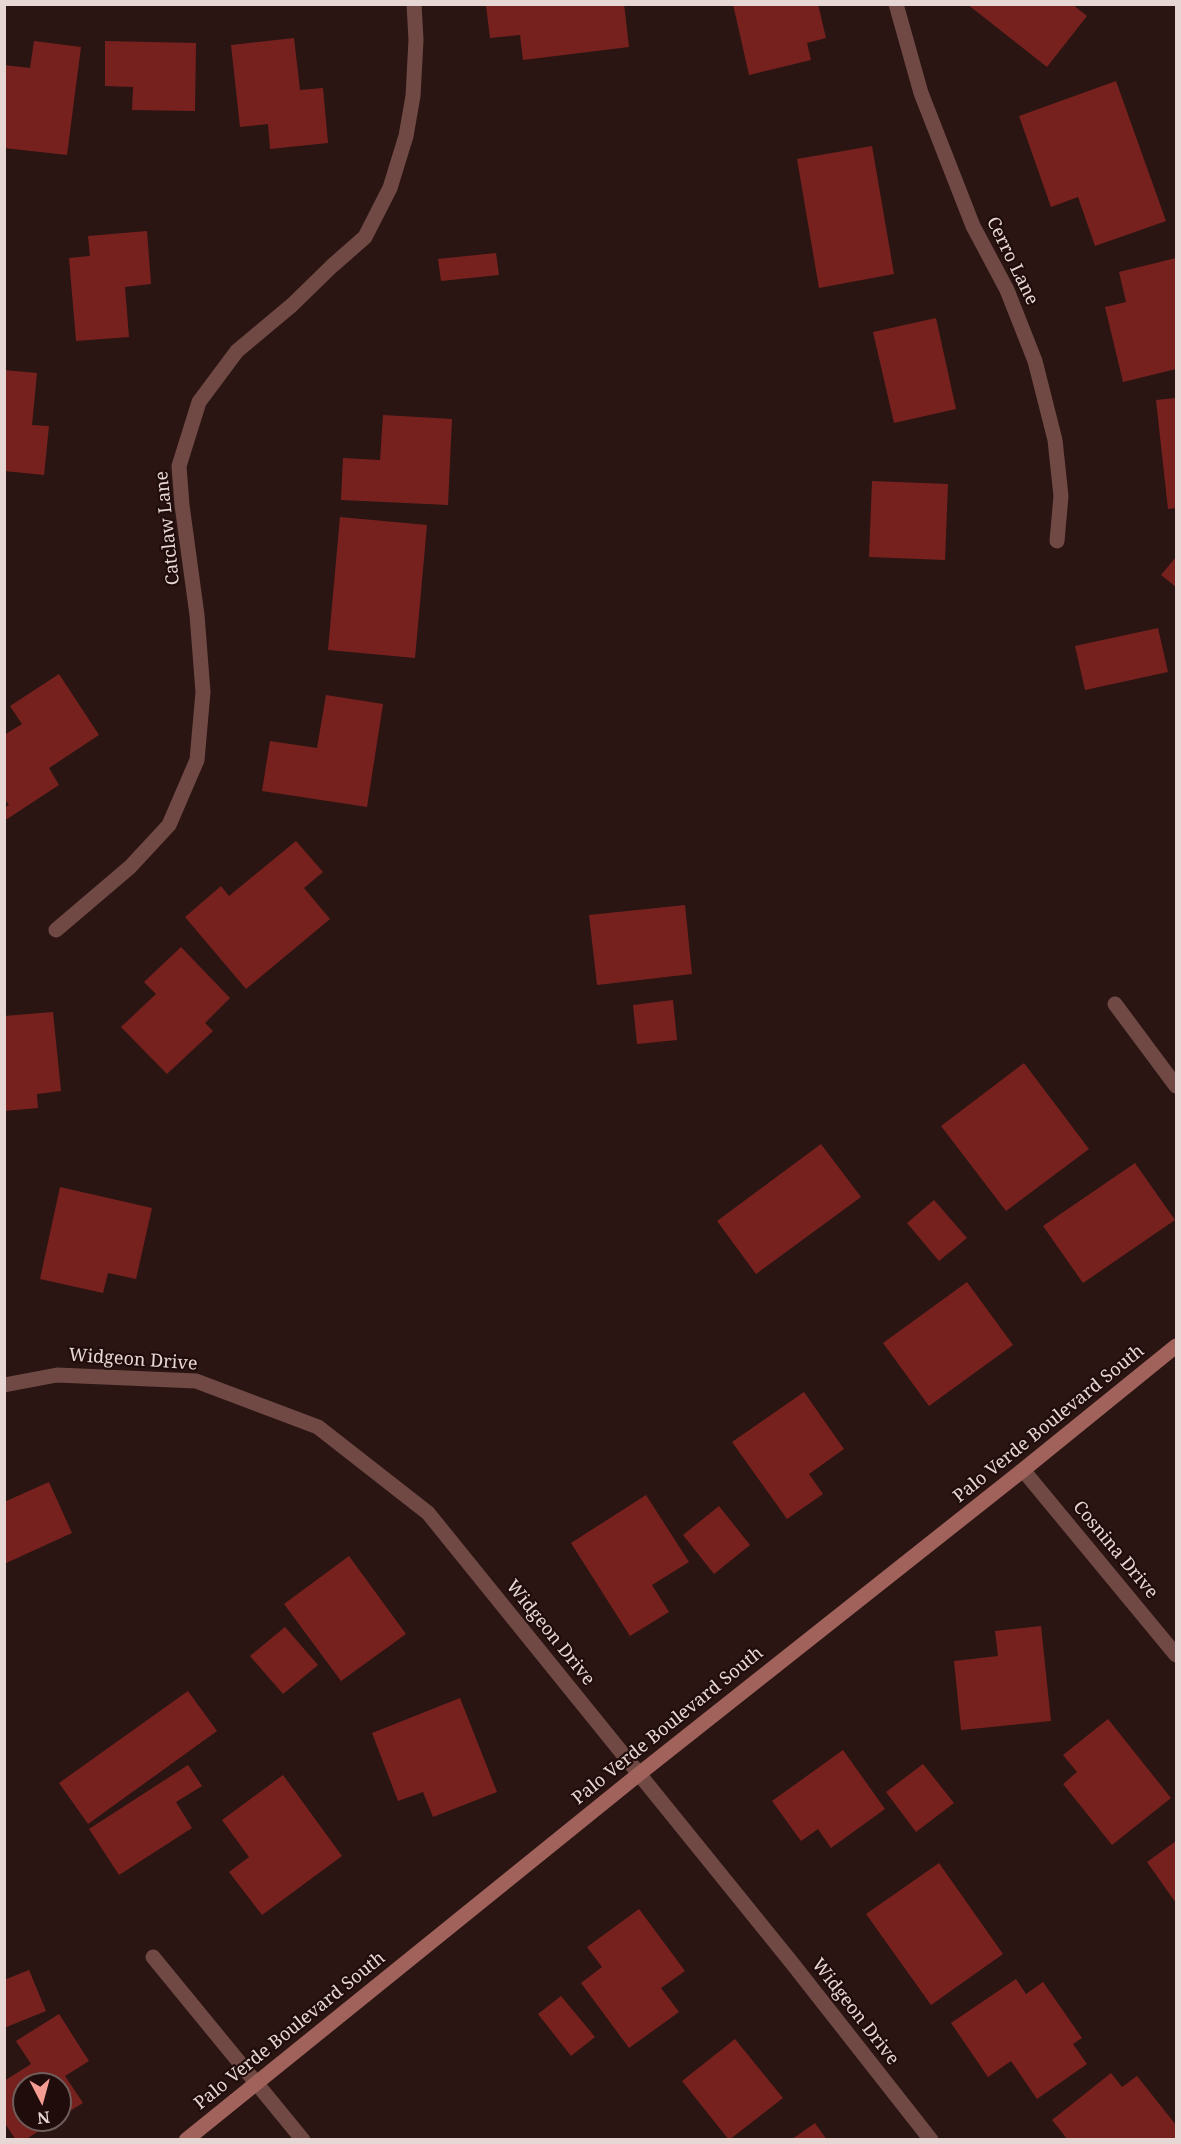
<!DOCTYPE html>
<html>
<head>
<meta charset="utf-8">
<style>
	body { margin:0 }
	#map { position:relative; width:1181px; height:2144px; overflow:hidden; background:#2a1513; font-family:"Noto Serif",serif }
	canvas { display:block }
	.frame { position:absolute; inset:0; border:6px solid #e6d7d5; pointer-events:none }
	.north { position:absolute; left:12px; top:2072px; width:60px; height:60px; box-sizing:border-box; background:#200c0a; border:2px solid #6f5d5b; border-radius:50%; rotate:174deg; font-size:16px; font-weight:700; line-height:24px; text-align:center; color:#e6d7d5 }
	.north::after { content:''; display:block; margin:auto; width:21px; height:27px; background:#f59c93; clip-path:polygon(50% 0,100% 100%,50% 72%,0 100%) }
</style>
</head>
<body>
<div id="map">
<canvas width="1181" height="2144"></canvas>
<div class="frame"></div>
<div class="north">N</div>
</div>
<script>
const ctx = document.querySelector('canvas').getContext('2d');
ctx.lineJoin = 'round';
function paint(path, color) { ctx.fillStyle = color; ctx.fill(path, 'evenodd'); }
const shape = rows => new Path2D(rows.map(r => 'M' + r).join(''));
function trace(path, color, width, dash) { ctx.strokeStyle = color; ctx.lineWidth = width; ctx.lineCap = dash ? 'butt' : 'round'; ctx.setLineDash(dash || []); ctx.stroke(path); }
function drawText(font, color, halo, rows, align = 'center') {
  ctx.font = font + ' "Noto Serif",serif'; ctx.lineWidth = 4.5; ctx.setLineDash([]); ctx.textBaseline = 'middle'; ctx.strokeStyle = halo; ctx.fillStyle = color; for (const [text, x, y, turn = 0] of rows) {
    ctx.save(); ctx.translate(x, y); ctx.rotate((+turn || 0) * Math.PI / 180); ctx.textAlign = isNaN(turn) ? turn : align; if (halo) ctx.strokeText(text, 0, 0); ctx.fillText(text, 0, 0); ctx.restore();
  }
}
paint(shape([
	[575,4,624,4,629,47,523,60,520,35,490,38,486,5],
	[733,4,818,4,826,38,807,43,811,60,749,75],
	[967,4,1072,4,1087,16,1047,67],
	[294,38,300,90,323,88,328,143,270,149,268,124,240,127,231,45],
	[34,41,81,47,67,155,4,148,4,65,30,68],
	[105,41,196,43,195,111,132,110,133,87,105,86],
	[1116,81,1166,221,1095,246,1078,197,1051,207,1019,116],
	[872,146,894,274,819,288,797,159],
	[147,231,151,284,125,287,129,337,76,341,69,258,90,256,88,236],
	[496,253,499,275,441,281,438,259],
	[1176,258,1176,369,1123,382,1105,307,1126,302,1119,272],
	[936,318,956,409,894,423,873,332],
	[4,370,37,373,32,425,49,426,44,475,4,471],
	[1176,398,1176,508,1168,509,1156,400],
	[383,415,452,419,448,505,341,500,343,458,380,460],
	[872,481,948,484,945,560,869,557],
	[340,517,427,525,415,658,328,650],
	[1176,557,1176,587,1161,575],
	[1158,628,1168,672,1085,690,1075,646],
	[59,674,99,735,49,768,59,785,4,821,4,808,9,805,4,798,4,735,22,724,10,706],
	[326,695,383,704,367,807,262,791,270,741,317,748],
	[296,841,323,872,304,888,330,919,246,989,185,917,221,886,229,896],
	[685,905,692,974,597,985,589,915],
	[181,947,230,998,205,1023,213,1031,167,1074,121,1027,156,994,144,982],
	[673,1000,677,1040,637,1044,633,1005],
	[53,1012,61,1091,37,1094,38,1108,4,1111,4,1016],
	[1024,1063,1089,1149,1006,1211,941,1126],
	[821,1144,861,1197,756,1274,717,1221],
	[1135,1163,1175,1220,1083,1283,1043,1226],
	[60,1187,152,1208,136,1279,108,1273,103,1293,40,1279],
	[934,1200,967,1238,939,1261,907,1223],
	[967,1282,1013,1345,929,1406,883,1343],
	[804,1392,844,1449,809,1474,823,1494,787,1519,732,1442],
	[49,1482,72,1533,4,1564,4,1502],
	[646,1495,689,1562,652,1585,669,1612,630,1636,571,1543],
	[719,1506,750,1545,714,1574,683,1535],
	[349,1556,406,1634,341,1681,284,1604],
	[1041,1626,1051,1721,961,1730,954,1661,998,1656,995,1631],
	[285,1627,318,1665,283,1694,250,1656],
	[188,1691,217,1731,88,1824,59,1783],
	[460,1698,497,1792,433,1817,423,1792,398,1801,372,1733],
	[1108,1719,1171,1798,1112,1845,1063,1784,1077,1772,1063,1755],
	[843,1750,885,1809,831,1848,818,1829,801,1841,772,1801],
	[923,1764,954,1803,916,1832,886,1792],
	[188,1765,202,1786,176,1802,192,1828,119,1875,89,1829],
	[283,1775,342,1856,262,1915,229,1872,249,1857,222,1820],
	[1176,1841,1176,1903,1147,1862],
	[939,1863,1003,1954,931,2005,866,1914],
	[639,1909,685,1971,661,1988,679,2012,629,2048,581,1983,602,1967,587,1947],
	[29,1970,46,2011,4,2028,4,1980],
	[1016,1979,1026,1994,1043,1982,1082,2038,1073,2044,1087,2064,1037,2099,1011,2061,988,2077,951,2023],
	[561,1996,595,2037,571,2056,538,2014],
	[59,2014,89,2061,65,2076,83,2103,60,2117,60,2084,24,2084,24,2120,56,2120,25,2140,16,2140,4,2122,4,2081,31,2064,16,2041],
	[735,2039,783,2098,729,2140,682,2081],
	[1111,2073,1122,2087,1137,2076,1176,2125,1176,2140,1068,2140,1052,2120],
	[815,2123,827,2140,791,2140]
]), '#77211e');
trace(shape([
	[896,4,921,93,973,226,1007,290,1035,361,1055,440,1061,496,1057,541],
	[56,930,130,867,169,825,197,760,203,692,197,615,182,505,179,466,199,402,237,351,292,305,332,266,365,237,390,188,406,136,413,96,416,40,414,4],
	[1115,1004,1176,1086],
	[4,1385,57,1375,196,1381,318,1427,428,1513,792,1963,931,2140],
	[1023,1470,1176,1655],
	[153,1957,303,2140]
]), '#704945', 15);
trace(shape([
	[186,2140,639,1774,1023,1470,1176,1346]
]), '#a0625b', 15);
drawText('18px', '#e6d7d5', '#200c0a', [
	["Cerro Lane",1012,261,64],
	["Catclaw Lane",168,528,-96],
	["Widgeon Drive",133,1360,4],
	["Palo Verde Boulevard South",1049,1424,-39],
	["Cosnina Drive",1115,1550,50],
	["Widgeon Drive",550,1633,51],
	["Palo Verde Boulevard South",668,1726,-39],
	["Widgeon Drive",855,2012,52],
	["Palo Verde Boulevard South",290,2031,-39]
]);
</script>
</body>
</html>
